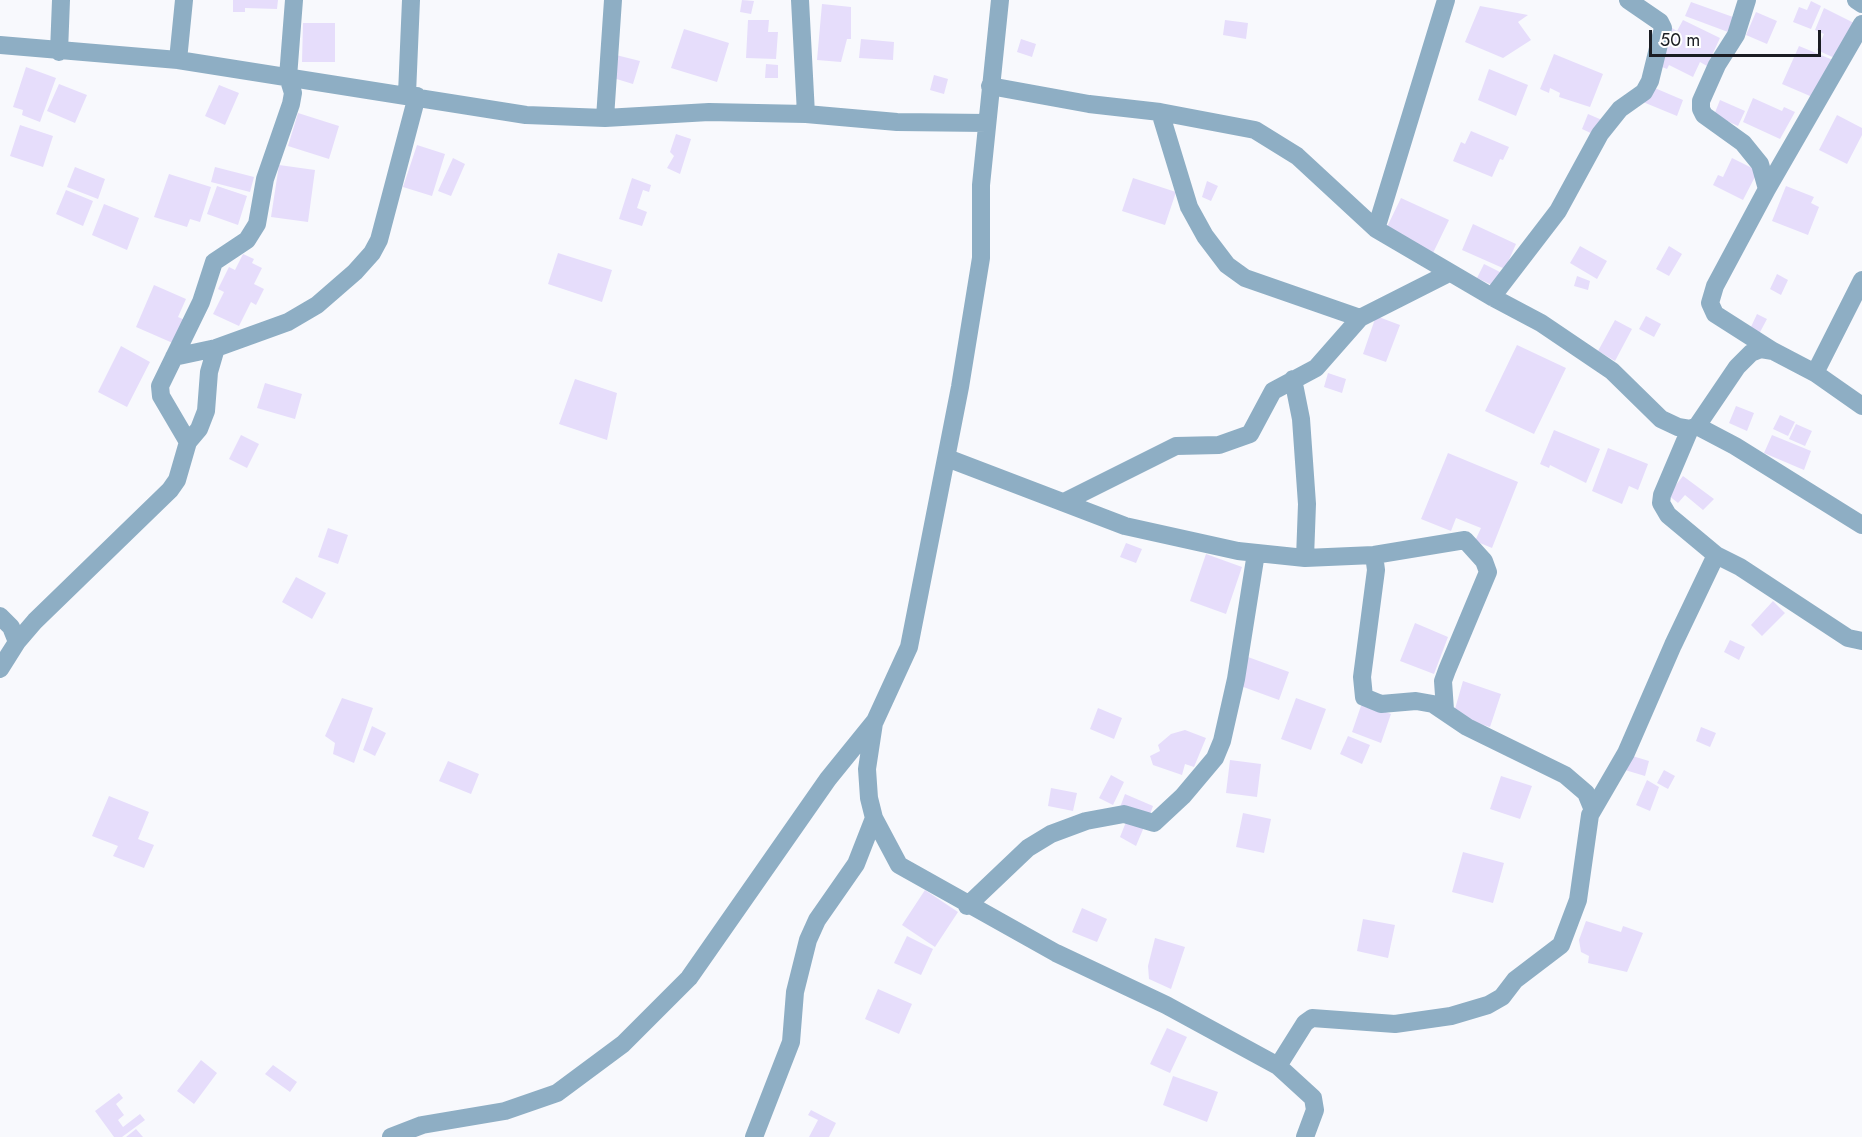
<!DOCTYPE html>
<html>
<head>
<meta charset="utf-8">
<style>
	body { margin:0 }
	#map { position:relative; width:1862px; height:1137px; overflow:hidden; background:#f8f9fd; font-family:Jost,sans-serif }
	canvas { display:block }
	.scale { position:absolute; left:1649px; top:30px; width:172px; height:27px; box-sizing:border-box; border:3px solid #1b1d23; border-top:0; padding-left:8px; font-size:18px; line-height:21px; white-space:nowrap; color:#1b1d23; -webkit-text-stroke:4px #fff; paint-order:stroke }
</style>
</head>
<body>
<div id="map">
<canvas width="1862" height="1137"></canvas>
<div class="scale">50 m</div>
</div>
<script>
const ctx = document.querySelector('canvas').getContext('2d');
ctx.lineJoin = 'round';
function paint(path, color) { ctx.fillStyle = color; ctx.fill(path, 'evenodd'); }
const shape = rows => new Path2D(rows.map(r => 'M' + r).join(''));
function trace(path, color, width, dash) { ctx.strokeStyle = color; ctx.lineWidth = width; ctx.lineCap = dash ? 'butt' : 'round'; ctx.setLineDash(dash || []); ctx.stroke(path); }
paint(shape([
	[233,0,278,0,277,9,245,8,245,12,233,12],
	[742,0,754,1,751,14,740,12],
	[1811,1,1821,6,1811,29,1793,22,1799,7,1807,10],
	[1691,2,1733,17,1728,32,1685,16],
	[822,4,851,7,851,39,847,39,841,62,817,60],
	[1480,6,1528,15,1518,22,1531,40,1503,58,1465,42],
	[1824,8,1856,24,1839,60,1817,50,1824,34,1815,30],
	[1756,12,1777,21,1767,44,1746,35],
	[748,20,769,20,768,32,778,32,776,59,746,58],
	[1225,20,1248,23,1246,39,1223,35],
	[1683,20,1720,38,1707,66,1700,62,1693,77,1669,65,1667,69,1655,64,1672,28,1677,31],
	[303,23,335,23,335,62,302,62],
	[684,29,729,43,717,82,671,68],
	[861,39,894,42,893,60,859,58],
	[1021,39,1036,44,1032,57,1017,52],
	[1799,46,1833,60,1817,99,1782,84],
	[1554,54,1603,74,1590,107,1559,97,1560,93,1550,88,1549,93,1540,89],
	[616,55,640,61,633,84,610,77],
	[766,64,778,65,778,78,765,78],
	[26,67,56,78,40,122,22,115,23,110,13,107],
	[1489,69,1528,85,1516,116,1478,100],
	[934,75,948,79,944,94,930,90],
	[59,84,87,95,75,123,47,111],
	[219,85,239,93,225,125,205,116],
	[1650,86,1683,100,1677,116,1643,102],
	[1753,98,1782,111,1784,107,1795,112,1780,139,1743,122],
	[1720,100,1745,111,1738,126,1714,115],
	[298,113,339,126,329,159,288,146],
	[1588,114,1602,120,1595,135,1582,129],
	[1837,115,1862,128,1862,135,1847,164,1819,150],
	[20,125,53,136,43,167,10,156],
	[1471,131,1509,147,1503,160,1500,159,1492,177,1453,161,1461,142,1465,144],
	[676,134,691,139,680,174,667,168,674,156,670,152],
	[417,145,445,154,432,196,403,187],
	[453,158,465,164,451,196,438,191],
	[1732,158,1758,171,1743,200,1713,185,1718,175,1723,177],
	[279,165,315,170,308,222,271,217],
	[75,167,105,179,98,199,67,187],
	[215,167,254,177,250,192,211,182],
	[169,174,211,187,200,222,190,219,187,227,154,217],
	[632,178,651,185,649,192,643,190,637,208,647,212,642,226,619,219],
	[1133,178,1176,192,1165,225,1122,211],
	[1207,181,1218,186,1211,201,1202,197],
	[217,186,247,196,238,225,207,214],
	[1786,186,1814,197,1811,203,1819,207,1808,235,1772,221],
	[66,190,93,201,83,226,56,214],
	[1401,198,1449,220,1433,253,1385,231],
	[104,204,139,218,127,250,92,235],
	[1473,224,1516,244,1505,269,1462,250],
	[1580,246,1607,261,1597,279,1570,263],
	[1669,246,1682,254,1669,276,1656,269],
	[558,253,612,270,602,302,548,284],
	[243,254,254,259,252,263,262,268,254,284,264,289,256,305,251,302,239,326,213,314,224,292,218,289,229,267,235,270],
	[1484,264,1500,272,1494,286,1477,278],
	[1777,274,1788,280,1781,295,1770,289],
	[1577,276,1590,281,1588,290,1574,286],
	[154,285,186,299,178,317,185,320,175,344,136,327],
	[1757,314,1767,319,1759,334,1750,329],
	[1376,316,1400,325,1386,362,1363,354],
	[1646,316,1661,324,1654,337,1639,329],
	[1615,320,1632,329,1615,361,1598,351],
	[1517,345,1566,368,1534,434,1485,411],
	[121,346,150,362,127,407,98,392],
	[1328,373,1346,379,1342,393,1324,387],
	[575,379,617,393,607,440,559,424],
	[265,383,302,394,295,419,257,408],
	[1736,406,1754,413,1747,431,1729,423],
	[1780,415,1795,422,1788,436,1773,429],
	[1796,424,1812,431,1805,446,1789,439],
	[1554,430,1600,449,1586,483,1550,465,1549,468,1540,464],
	[241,435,259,444,247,468,229,459],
	[1772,435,1811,451,1804,470,1764,453],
	[1608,448,1648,464,1638,490,1629,486,1622,504,1592,491],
	[1448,453,1518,482,1492,548,1475,541,1481,528,1456,518,1451,531,1421,519],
	[1683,476,1714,499,1703,510,1685,495,1678,503,1668,495],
	[328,528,348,535,338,564,318,557],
	[1126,543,1142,549,1136,563,1120,557],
	[1206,554,1242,567,1226,614,1190,601],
	[296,577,326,593,312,619,282,602],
	[1773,601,1785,613,1762,636,1751,625],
	[1415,623,1448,637,1434,674,1400,661],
	[1730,640,1745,647,1739,660,1724,652],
	[1248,657,1289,672,1279,700,1238,685],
	[1463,681,1501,694,1490,727,1453,716],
	[342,698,373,708,354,763,333,754,335,743,325,736],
	[1296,698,1326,709,1311,750,1281,739],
	[1362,703,1391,714,1381,743,1352,732],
	[1098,708,1122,718,1114,739,1090,729],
	[372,726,386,733,375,756,363,750],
	[1701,727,1716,733,1710,747,1696,741],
	[1185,730,1206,738,1194,767,1185,764,1182,775,1153,765,1150,756,1160,751,1158,745,1171,734],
	[1348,736,1370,745,1362,764,1340,754],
	[1629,755,1649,761,1645,776,1625,770],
	[1230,760,1261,764,1257,797,1226,793],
	[448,761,479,774,471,794,439,781],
	[1664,770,1675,776,1668,789,1657,783],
	[1111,775,1124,782,1113,805,1099,798],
	[1501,776,1532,786,1520,819,1490,809],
	[1647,780,1659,787,1650,811,1636,805],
	[1051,788,1077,793,1073,811,1048,806],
	[1125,794,1153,806,1148,820,1119,810],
	[109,796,149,812,138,839,154,845,144,868,113,856,118,846,92,836],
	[1243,813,1271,819,1264,853,1236,847],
	[1126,822,1144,827,1136,846,1120,837],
	[1463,852,1504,863,1493,903,1452,892],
	[925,890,958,912,935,947,902,925],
	[1082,908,1107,919,1097,942,1072,932],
	[1363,919,1395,925,1388,958,1357,951],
	[1586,921,1621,932,1623,926,1643,933,1627,972,1588,963,1589,956,1581,952,1579,940],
	[907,936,933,949,921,975,894,963],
	[1155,938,1185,947,1171,989,1149,979,1148,966],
	[878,989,912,1004,899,1034,865,1019],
	[1167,1028,1187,1037,1170,1073,1150,1064],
	[201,1060,217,1073,194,1104,177,1091],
	[273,1065,297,1082,290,1092,265,1074],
	[1173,1076,1218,1092,1207,1122,1163,1105],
	[119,1093,123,1098,116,1104,124,1115,118,1120,123,1127,140,1114,145,1120,122,1137,114,1137,95,1111],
	[811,1110,836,1123,829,1137,809,1137,818,1120,808,1115],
	[136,1129,143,1137,126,1137]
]), '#e6ddfb');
trace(shape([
	[800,0,806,114],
	[1747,0,1736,35,1717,65,1701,101,1701,109,1704,115,1743,143,1760,164,1767,189],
	[1856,0,1862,4],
	[0,45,178,60,526,115,605,118,709,112,806,114,897,122,987,123],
	[59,52,61,0],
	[178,60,184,0],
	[990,86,1089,104,1160,112,1255,130,1297,156,1376,229,1492,297,1541,323,1612,371,1661,419,1678,427,1690,429,1697,426,1737,367,1751,353,1761,349,1773,351,1815,373,1862,406],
	[407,94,411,0],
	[1160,112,1189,207,1205,236,1227,265,1245,278,1360,318],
	[605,118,613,0],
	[1376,229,1446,0],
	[1492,297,1558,211,1600,134,1620,109,1644,92,1650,81,1663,28,1660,22,1628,0],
	[1773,351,1715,314,1710,303,1715,286,1767,189,1862,24],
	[174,357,216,348,288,322,317,305,355,272,372,253,379,240,417,96],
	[1815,373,1862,280],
	[1293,379,1301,419,1307,504,1305,558],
	[1697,426,1735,446,1862,525],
	[1690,429,1662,495,1661,503,1668,515,1716,555,1740,567,1848,638,1862,641],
	[188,442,161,396,160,386,201,302,214,262,247,240,257,224,265,179,291,104,293,93,288,77,294,0],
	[947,458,1125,526,1238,551,1305,558,1374,555,1465,540,1484,561,1488,572,1447,670,1443,681,1445,710],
	[1064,502,1176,446,1219,445,1250,434,1273,391,1316,368,1360,318,1449,273],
	[1374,555,1376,570,1362,677,1364,697,1381,704,1416,701,1433,704,1467,727,1565,775,1586,793,1593,810],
	[0,616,11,627,17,642],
	[0,669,17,642,35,621,170,490,177,480,188,442,199,429,206,411,209,372,216,348],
	[874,723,867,769,869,798,874,818,899,865,1056,953,1166,1005,1278,1066,1313,1098,1315,1110,1305,1137],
	[967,906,1028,848,1051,834,1086,821,1124,814,1154,823,1183,796,1215,758,1222,741,1236,679,1256,553],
	[1278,1066,1305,1023,1312,1018,1395,1024,1451,1016,1488,1005,1502,997,1515,980,1561,945,1578,900,1590,815,1626,753,1673,645,1716,555],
	[391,1137,422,1125,505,1111,557,1093,623,1044,689,978,828,779,875,721,909,647,960,387,981,258,981,185,1000,0],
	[754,1137,791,1042,795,992,808,940,817,920,856,864,874,818]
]), '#8eaec4', 18);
</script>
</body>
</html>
